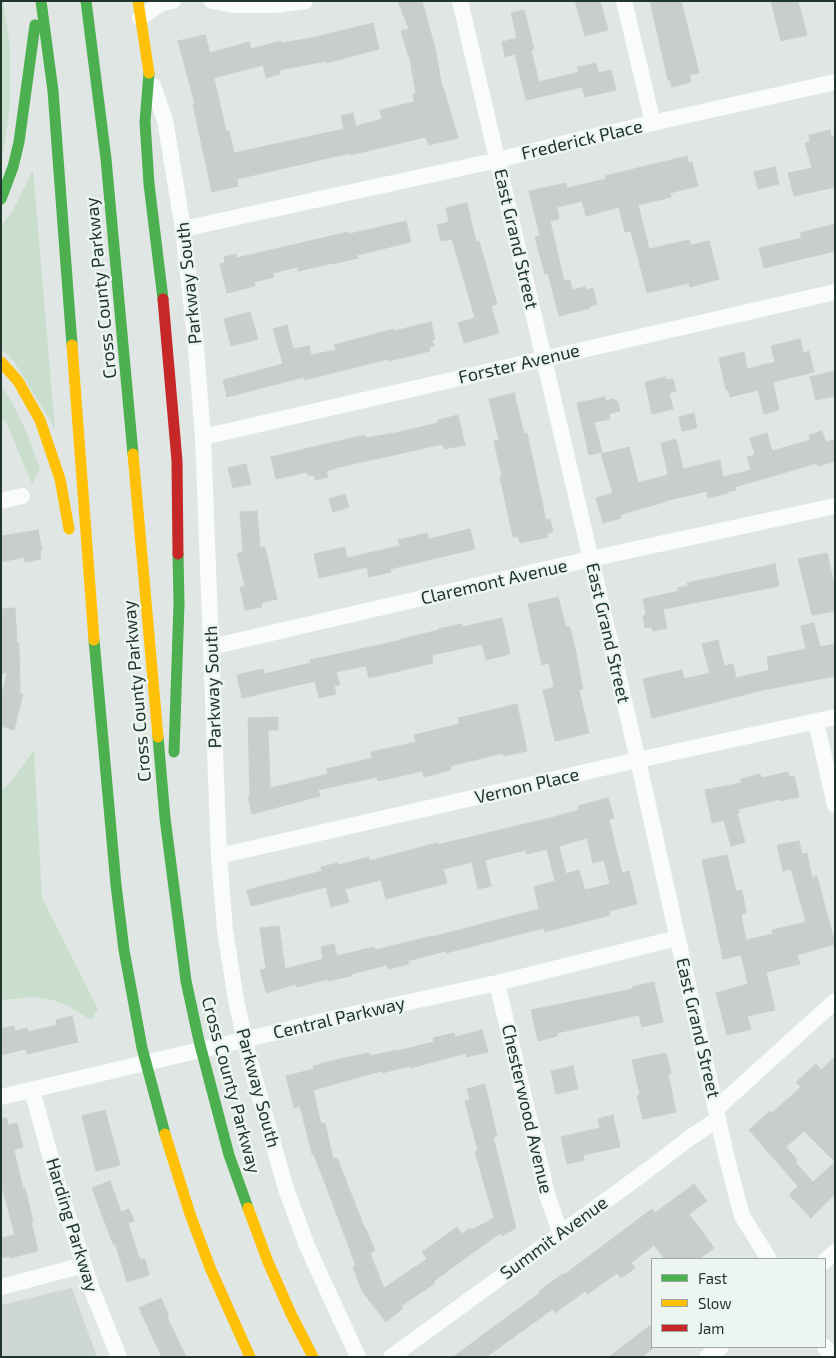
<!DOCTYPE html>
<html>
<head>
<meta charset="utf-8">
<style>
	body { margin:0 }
	#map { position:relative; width:836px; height:1358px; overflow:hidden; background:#e0e6e3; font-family:"Exo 2",sans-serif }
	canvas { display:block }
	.frame { position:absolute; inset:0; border:2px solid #20362d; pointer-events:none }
	.legend { position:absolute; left:651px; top:1258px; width:175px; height:90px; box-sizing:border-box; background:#edf5f0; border:1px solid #9ba9a2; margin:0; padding:6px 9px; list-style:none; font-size:15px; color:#20362d }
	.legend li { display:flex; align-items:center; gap:10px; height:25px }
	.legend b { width:25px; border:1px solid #9ba9a2 }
</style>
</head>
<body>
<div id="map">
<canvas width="836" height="1358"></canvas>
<div class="frame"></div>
<ul class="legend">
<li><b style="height:6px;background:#4caf50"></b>Fast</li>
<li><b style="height:6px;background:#ffc107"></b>Slow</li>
<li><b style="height:6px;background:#c62828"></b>Jam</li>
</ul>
</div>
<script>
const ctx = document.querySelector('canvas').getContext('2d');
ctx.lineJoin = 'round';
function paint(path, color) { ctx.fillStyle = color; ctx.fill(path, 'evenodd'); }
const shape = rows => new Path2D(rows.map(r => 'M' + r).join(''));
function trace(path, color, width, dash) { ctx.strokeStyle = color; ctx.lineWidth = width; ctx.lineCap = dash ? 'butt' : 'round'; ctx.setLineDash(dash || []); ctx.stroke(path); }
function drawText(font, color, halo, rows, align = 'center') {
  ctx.font = font + ' "Exo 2",sans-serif'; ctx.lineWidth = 5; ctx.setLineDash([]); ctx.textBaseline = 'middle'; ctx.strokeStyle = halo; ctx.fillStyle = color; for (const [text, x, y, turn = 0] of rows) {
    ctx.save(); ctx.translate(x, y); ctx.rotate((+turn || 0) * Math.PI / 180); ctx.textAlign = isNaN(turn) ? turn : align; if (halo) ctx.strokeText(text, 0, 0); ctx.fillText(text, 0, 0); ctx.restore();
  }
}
paint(shape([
	[72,1288,97,1357,1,1357,1,1305]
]), '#ced7d2');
paint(shape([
	[1,1,3,1,10,47,10,107,1,167],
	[33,170,55,429,13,360,1,349,1,226,13,210],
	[1,386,13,404,26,431,40,469,32,484,6,422,1,419],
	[34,750,42,898,98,1009,91,1020,67,1005,52,1000,34,997,1,1000,1,791,11,782]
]), '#c9decd');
const building = shape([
	[398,1,422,1,435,48,442,87,443,87,458,138,428,145,426,137,350,155,350,153,237,179,238,186,212,192,193,105,195,104,178,41,205,35,210,53,249,42,251,49,281,41,282,43,312,38,373,23,379,49,326,63,326,61,279,70,280,74,266,78,263,65,214,78,226,131,229,131,234,153,344,129,341,116,353,113,356,126,382,119,380,110,414,102,413,94,416,93,409,55,408,55,401,31,409,29,398,1],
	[575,1,600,1,608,30,585,36,575,1],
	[650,1,681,1,699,73,689,75,691,82,672,87,670,80,668,80,650,1],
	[771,1,798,1,807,35,781,41,771,1],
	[524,10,534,49,531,50,539,82,579,72,577,67,596,63,598,73,611,70,616,90,585,97,582,87,526,100,515,54,505,57,502,42,517,38,511,13,524,10],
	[830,130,831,136,835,136,835,187,794,196,788,173,812,168,805,143,810,142,809,135,830,130],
	[687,156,689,163,692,162,698,186,670,193,671,197,638,205,649,249,689,240,691,245,709,241,719,279,690,287,689,283,647,293,631,231,625,232,619,207,586,216,582,201,557,207,559,219,550,221,564,281,570,280,572,290,585,287,586,290,593,288,597,304,590,306,590,308,559,316,548,273,545,274,535,237,540,236,529,191,566,183,567,188,606,179,605,176,687,156],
	[775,167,779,184,758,189,754,172,775,167],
	[467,203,476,242,479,241,497,304,491,306,499,333,464,343,458,323,475,318,452,239,441,241,437,225,449,222,446,208,467,203],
	[406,221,411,242,357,255,358,258,333,264,333,263,298,271,298,267,273,273,274,277,254,282,255,286,227,293,220,264,225,263,224,257,236,254,237,258,348,232,349,234,406,221],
	[835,224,835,251,764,268,759,248,802,238,800,233,835,224],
	[250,312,258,339,231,346,224,319,250,312],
	[431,322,435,339,432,340,434,346,429,347,430,351,389,361,388,359,304,380,304,377,227,397,223,380,283,364,273,329,287,325,293,349,309,346,311,355,336,350,334,345,394,329,394,331,431,322],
	[800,339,803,353,809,351,814,372,773,382,779,410,764,414,758,390,730,397,728,390,726,390,719,358,744,352,747,369,775,362,771,346,800,339],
	[835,371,835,396,816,400,810,377,835,371],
	[665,377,666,380,673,379,676,391,669,393,673,409,652,414,645,382,665,377],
	[514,393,524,434,527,433,546,520,550,519,553,532,547,533,548,537,520,543,518,536,513,537,500,477,502,477,494,441,499,440,489,399,514,393],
	[605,397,606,401,613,399,618,402,620,411,609,414,610,419,594,422,602,452,589,455,577,403,605,397],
	[694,413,697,428,682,431,679,417,694,413],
	[458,415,465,445,444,449,443,444,335,468,335,469,326,471,328,477,315,480,314,475,308,476,307,472,276,479,271,457,365,435,365,438,395,433,438,423,438,420,458,415],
	[822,431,826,442,833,440,835,447,835,461,818,466,817,463,735,487,736,490,727,492,728,493,708,498,707,491,665,501,665,502,632,511,620,515,621,518,603,523,596,498,613,493,601,454,629,447,638,483,668,475,661,443,676,439,683,469,720,460,723,477,751,470,747,457,755,455,750,438,767,433,772,451,810,440,809,435,822,431],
	[246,464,251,484,233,488,228,468,246,464],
	[345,494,349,507,333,512,329,499,345,494],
	[257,511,260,548,265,547,277,599,261,603,262,607,245,610,240,587,245,586,237,554,243,552,240,512,257,511],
	[470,529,475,549,390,569,391,572,369,577,367,567,319,578,314,554,345,547,347,558,400,546,398,540,427,533,429,539,470,529],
	[38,530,42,550,40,550,41,559,25,562,24,557,1,562,1,536,38,530],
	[827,553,835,588,835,611,812,615,798,559,827,553],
	[775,564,779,586,663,609,667,628,653,631,652,627,645,628,643,616,646,615,643,599,679,591,678,588,688,586,687,583,775,564],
	[558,597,566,627,570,627,575,648,583,689,579,690,589,733,555,741,543,690,554,687,549,663,542,665,528,604,558,597],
	[15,608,17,643,19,643,20,694,23,694,14,730,1,726,1,698,7,673,1,673,1,609,15,608],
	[502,618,510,654,486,660,482,644,432,655,433,663,369,678,366,666,336,672,340,685,334,686,336,694,319,698,315,681,242,698,237,675,263,669,264,674,311,663,310,660,402,640,401,639,439,630,438,629,462,624,462,627,502,618],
	[814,623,820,647,835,644,835,676,763,690,652,718,643,679,682,670,684,679,710,673,702,644,718,640,724,666,733,664,736,678,769,670,767,657,806,649,801,626,814,623],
	[517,704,527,751,504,756,503,753,450,766,451,770,424,777,422,771,378,781,377,777,318,790,320,796,252,814,248,797,250,796,248,718,278,717,278,730,268,730,270,788,328,774,327,769,372,758,371,752,416,742,414,735,459,724,458,718,517,704],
	[788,772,789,777,794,776,799,797,780,801,780,799,739,809,739,813,737,813,745,842,731,846,724,820,712,823,705,790,741,783,741,779,760,774,761,778,788,772],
	[608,798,614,818,609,820,622,873,629,871,637,904,609,911,610,915,545,932,544,928,446,953,445,951,408,961,409,964,388,969,387,965,351,974,351,976,328,981,328,979,297,987,296,984,266,993,260,970,266,969,260,928,279,926,285,969,323,959,321,947,334,944,337,956,374,947,375,950,432,936,432,937,539,909,534,887,555,881,547,849,527,854,526,850,485,860,491,886,478,889,472,862,443,869,447,883,386,899,381,880,345,889,349,902,331,907,326,887,251,906,247,890,322,871,321,867,338,863,339,865,369,857,369,861,437,843,437,845,554,817,579,810,578,806,608,798],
	[587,838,593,863,604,860,610,884,585,890,579,870,566,874,559,846,587,838],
	[799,841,802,854,807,853,812,878,817,876,835,944,797,955,800,964,766,972,775,1010,747,1016,751,1029,727,1035,716,993,748,984,741,955,723,959,702,860,727,855,736,891,742,890,746,913,741,914,746,940,773,934,772,930,806,922,791,869,783,871,777,845,799,841],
	[654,982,663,1022,642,1027,639,1015,557,1033,557,1036,538,1041,531,1010,633,989,632,987,654,982],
	[72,1016,78,1042,27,1054,26,1049,1,1055,1,1029,14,1026,15,1031,27,1028,28,1032,57,1025,56,1020,72,1016],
	[482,1030,488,1052,467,1057,466,1053,411,1068,410,1066,382,1073,381,1071,313,1090,321,1124,325,1123,333,1159,337,1158,365,1229,366,1229,375,1251,370,1253,384,1288,427,1259,422,1252,457,1227,462,1234,470,1228,472,1230,494,1218,475,1152,478,1151,465,1101,470,1100,467,1089,485,1084,497,1136,493,1137,516,1228,502,1236,500,1233,434,1281,435,1283,401,1306,403,1308,386,1322,362,1291,353,1267,356,1266,327,1188,313,1153,312,1154,300,1106,294,1108,286,1076,314,1069,313,1066,339,1059,369,1053,370,1056,397,1050,397,1051,434,1042,433,1038,454,1033,455,1037,482,1030],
	[666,1053,671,1073,668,1074,676,1112,643,1119,637,1096,640,1095,632,1060,666,1053],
	[835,1057,835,1194,811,1218,789,1195,798,1186,749,1130,770,1111,772,1113,801,1087,796,1082,816,1064,821,1070,835,1057],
	[804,1131,835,1162,813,1182,795,1162,797,1160,786,1147,804,1131],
	[573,1066,578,1089,556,1094,551,1071,573,1066],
	[105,1110,120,1165,96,1171,82,1116,105,1110],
	[613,1115,620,1147,583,1155,584,1160,567,1164,561,1137,600,1128,598,1119,613,1115],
	[1,1118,7,1118,8,1125,17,1123,23,1147,14,1150,23,1189,25,1188,33,1221,31,1221,38,1251,10,1258,9,1256,1,1258,1,1238,15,1235,3,1190,1,1190,1,1118],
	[110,1181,121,1212,129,1209,134,1221,128,1223,140,1260,145,1259,149,1275,127,1282,115,1243,113,1244,92,1188,110,1181],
	[694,1184,707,1201,689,1214,714,1248,699,1259,665,1259,654,1245,631,1263,635,1268,621,1278,617,1273,588,1294,585,1291,555,1313,553,1309,486,1357,453,1357,541,1292,539,1291,563,1274,564,1275,652,1209,655,1213,694,1184],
	[161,1298,169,1316,167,1317,186,1357,162,1357,139,1308,161,1298],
	[652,1324,652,1349,641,1357,609,1357,652,1324]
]);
paint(building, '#c9cecb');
trace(building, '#c9cfcc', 1);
trace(shape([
	[212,1,234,5,274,5,305,1],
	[460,1,638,760,726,1155,742,1216,769,1259],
	[624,1,653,123],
	[140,18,162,3,173,1],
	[153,86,165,120,183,229,195,336,203,437,219,856,225,930,236,1000,249,1059,286,1189,307,1246,358,1357],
	[183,229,498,160,577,140,835,82],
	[203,437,835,292],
	[1,501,22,496],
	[211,647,590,559,835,506],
	[816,722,835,805],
	[219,856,638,760,835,717],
	[497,983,548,1198,561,1234],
	[32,1090,59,1188,92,1290,119,1357],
	[1,1097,349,1015,497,983,677,938],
	[716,1109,835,1001],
	[825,1261,835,1252],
	[1,1287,84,1265],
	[825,1347,831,1357],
	[391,1357,648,1170,691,1137,718,1119],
	[707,1357,721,1347]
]), '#fafbfb', 16);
trace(shape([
	[41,1,53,91,72,345],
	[86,1,106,159,133,454],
	[149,73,145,122,149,184,163,299],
	[1,199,13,167,19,142,35,25],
	[94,640,116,885,124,950,142,1048,165,1134],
	[158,737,165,818,186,981,199,1041,229,1155,248,1208],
	[174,752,179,604,178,554]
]), '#4caf50', 11);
trace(shape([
	[138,1,149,73],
	[72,345,94,640],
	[1,362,18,381,40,420,60,479,69,529],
	[133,454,158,737],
	[165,1134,190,1214,211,1270,250,1357],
	[248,1208,268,1262,291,1314,313,1357]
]), '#ffc107', 11);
trace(shape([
	[163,299,177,461,178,554]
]), '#c62828', 11);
drawText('18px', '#20362d', '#edf5f0', [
	["Frederick Place",582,140,-13],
	["East Grand Street",516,239,77],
	["Parkway South",189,283,-96],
	["Cross County Parkway",101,288,-96],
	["Forster Avenue",519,364,-13],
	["Claremont Avenue",494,582,-13],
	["East Grand Street",608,633,77],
	["Parkway South",213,687,-92],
	["Cross County Parkway",137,691,-95],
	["Vernon Place",527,786,-13],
	["Central Parkway",339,1018,-13],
	["East Grand Street",698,1028,77],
	["Cross County Parkway",231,1085,75],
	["Parkway South",258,1088,75],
	["Chesterwood Avenue",527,1109,77],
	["Harding Parkway",72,1225,73],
	["Summit Avenue",554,1238,-36]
]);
</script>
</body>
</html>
